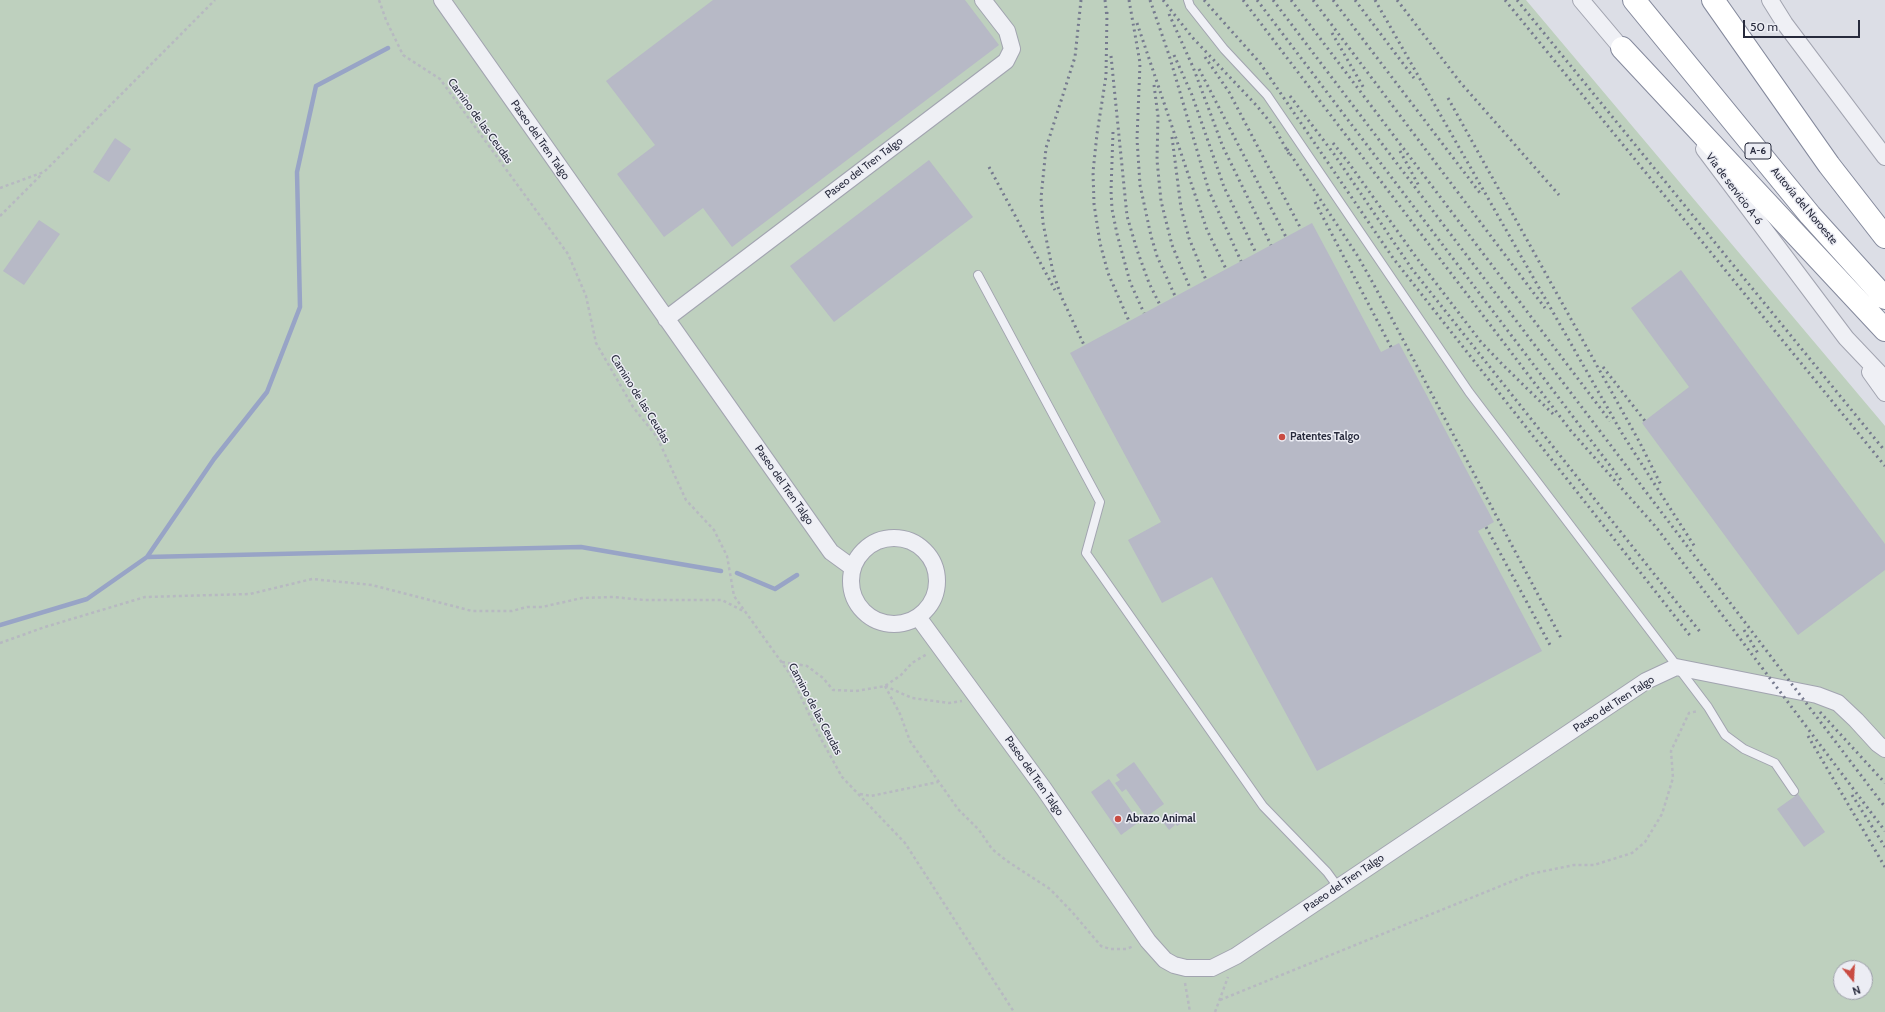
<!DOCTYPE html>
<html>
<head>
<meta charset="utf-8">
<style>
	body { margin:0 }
	#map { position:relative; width:1885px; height:1012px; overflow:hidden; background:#dcdee6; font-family:Cabin,sans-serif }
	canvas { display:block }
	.north { position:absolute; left:1833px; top:960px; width:40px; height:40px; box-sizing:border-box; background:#ecedf4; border:1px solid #9d9faa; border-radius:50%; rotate:162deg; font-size:11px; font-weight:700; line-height:16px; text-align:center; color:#272a3c }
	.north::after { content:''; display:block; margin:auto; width:14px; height:18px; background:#c94c43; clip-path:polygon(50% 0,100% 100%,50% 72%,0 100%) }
	.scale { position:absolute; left:1743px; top:20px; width:117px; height:18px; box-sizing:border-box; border:2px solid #272a3c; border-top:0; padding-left:5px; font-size:12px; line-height:14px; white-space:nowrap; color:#272a3c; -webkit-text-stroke:3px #ecedf4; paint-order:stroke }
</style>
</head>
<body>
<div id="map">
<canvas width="1885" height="1012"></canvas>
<div class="north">N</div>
<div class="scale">50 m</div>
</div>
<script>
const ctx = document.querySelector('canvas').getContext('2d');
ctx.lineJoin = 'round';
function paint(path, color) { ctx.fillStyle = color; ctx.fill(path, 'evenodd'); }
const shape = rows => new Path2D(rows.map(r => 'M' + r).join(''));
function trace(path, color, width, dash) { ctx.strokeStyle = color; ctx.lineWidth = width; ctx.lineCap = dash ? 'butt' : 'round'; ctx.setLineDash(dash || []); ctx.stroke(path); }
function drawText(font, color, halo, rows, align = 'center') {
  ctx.font = font + ' Cabin,sans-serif'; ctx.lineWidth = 3; ctx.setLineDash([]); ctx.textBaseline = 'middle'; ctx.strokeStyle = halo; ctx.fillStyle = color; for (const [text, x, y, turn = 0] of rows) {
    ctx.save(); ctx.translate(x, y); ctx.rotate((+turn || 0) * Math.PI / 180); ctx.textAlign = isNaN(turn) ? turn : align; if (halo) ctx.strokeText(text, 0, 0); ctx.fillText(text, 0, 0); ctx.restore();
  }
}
paint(shape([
	[0,0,1526,0,1885,426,1885,1012,0,1012],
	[1841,968,1865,968,1865,992,1841,992]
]), '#bed0be');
trace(shape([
	[147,557,214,459,267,392,300,307,297,172,316,86,388,48],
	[737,573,775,589,797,575],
	[0,625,87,599,147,557,581,547,721,571]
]), '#98a4c6', 4.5);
paint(shape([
	[713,0,965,0,999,45,732,247,703,208,664,237,617,174,655,145,606,81],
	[115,138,131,149,109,182,93,172],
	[929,160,973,217,834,322,790,266],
	[39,220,60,234,24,285,3,271],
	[1312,223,1381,352,1399,343,1494,522,1478,531,1542,651,1317,771,1212,577,1162,603,1128,540,1161,522,1070,353],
	[1681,270,1885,544,1885,570,1798,635,1642,423,1689,387,1631,308],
	[1134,762,1164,804,1146,817,1126,789,1122,792,1115,783,1120,780,1116,775],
	[1109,779,1139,822,1121,835,1091,792],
	[1798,794,1825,832,1804,847,1777,809],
	[1177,811,1184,821,1177,826,1170,816],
	[1168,817,1175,825,1169,830,1163,822]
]), '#b7b9c6');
const lane = shape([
	[1188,0,1190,6,1224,49,1267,95,1469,392,1708,707,1725,735,1744,749,1775,763,1794,791],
	[978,275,1100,502,1086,553,1263,806,1327,872,1338,887]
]);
const street = shape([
	[442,0,831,552,853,568],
	[1581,0,1629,57],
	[1770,0,1785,24,1885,157],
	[1704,149,1846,338,1885,379],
	[666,319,1006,61,1012,49,1007,31,983,0],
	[1870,372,1885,393],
	'851 581a43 43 0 1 1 86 0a43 43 0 1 1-86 0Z',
	[918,617,1044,789,1148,941,1165,960,1174,965,1186,968,1212,968,1236,956,1646,681,1676,667,1817,695,1838,703,1856,720,1878,744,1885,749]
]);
const highway = shape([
	[1634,0,1810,215,1885,298],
	[1713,0,1829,165,1885,237],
	[1622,48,1885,330]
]);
trace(lane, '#a2a4b0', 10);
trace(street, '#a2a4b0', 18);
trace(highway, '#84899c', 24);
trace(shape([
	[379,0,386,20,403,55,440,79,568,254,586,296,596,343,633,407,657,437,686,500,714,530,727,556,734,596,790,674,820,737,842,777,905,843,1014,1012],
	[0,188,44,172,215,0],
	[0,216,42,174],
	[0,643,45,627,145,597,250,594,312,579,372,585,472,611,512,611,527,607,542,607,582,598,613,597,644,600,722,600,745,612],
	[782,662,807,666,823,678,833,690,856,691,885,686,901,675,912,663,927,654],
	[885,686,900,714,910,741,958,809,979,830,992,849,1007,861,1050,889,1073,913,1101,946,1110,949,1126,949,1134,946],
	[885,686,912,698,949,703,962,701],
	[860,794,871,796,938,782],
	[1185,983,1190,1012],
	[1220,1000,1530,874,1574,865,1594,865,1632,853,1645,842,1662,814,1673,778,1671,751,1689,713,1698,711],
	[1215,1012,1228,977]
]), '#b7b9c1', 2.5, [3, 3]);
trace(lane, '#eff0f5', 8);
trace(street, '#eff0f5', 16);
trace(highway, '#fff', 22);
trace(shape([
	[1081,0,1075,57,1046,148,1041,198,1043,223,1053,272,1061,296,1084,345],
	[1105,0,1107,18],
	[1129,0,1140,63,1137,139,1140,185,1151,236,1157,256,1175,296],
	[1150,0,1169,55,1209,191,1241,261],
	[1163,0,1192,37,1257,106,1274,127,1289,154],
	[1204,0,1260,63,1393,258,1692,638],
	[1243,0,1571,431,1656,527,1885,831],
	[1257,0,1621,480],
	[1273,0,1885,807],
	[1291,0,1610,421],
	[1313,0,1545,308],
	[1333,0,1480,193],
	[1355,0,1414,78],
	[1375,0,1623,435,1695,547],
	[1397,0,1460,82,1559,195],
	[1505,0,1885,466],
	[1517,0,1885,451],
	[1107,12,1106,76,1097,134,1093,172,1094,204,1100,243,1108,273,1129,321],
	[1169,14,1193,67,1223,147,1271,245],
	[1137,23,1207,230,1226,269],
	[1332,33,1365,90],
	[1174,55,1192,95,1224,187,1256,253],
	[1111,56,1127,216,1137,250,1149,283,1160,305],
	[1205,57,1229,92,1301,229],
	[1199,69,1286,237],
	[1154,85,1158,116,1157,160,1161,201,1172,245,1190,288],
	[1290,96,1334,154,1412,269,1701,633],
	[1448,98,1640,443,1661,485],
	[1113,132,1111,191,1112,209,1117,234,1130,282,1144,313],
	[1172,137,1181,208,1189,238,1206,280],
	[1333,143,1348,162,1416,257,1481,342,1503,365,1553,414],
	[1287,149,1357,255,1373,283,1562,640],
	[1400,151,1419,186],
	[989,167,1055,290],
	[1315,202,1391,347],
	[1603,367,1645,421],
	[1486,527,1550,645],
	[1744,630,1759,655],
	[1820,712,1885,783],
	[1808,736,1885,867],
	[1852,795,1885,847]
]), '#767a8f', 3, [2, 4]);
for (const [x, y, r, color] of [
	[1282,437,4,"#c94c43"],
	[1118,819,4,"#c94c43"]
]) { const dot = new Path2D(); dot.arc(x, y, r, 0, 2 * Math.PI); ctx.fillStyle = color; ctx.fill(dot); trace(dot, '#ecedf4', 1.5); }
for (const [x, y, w] of [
	[1758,151,26]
]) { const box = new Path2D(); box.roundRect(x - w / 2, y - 8, w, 16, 3); ctx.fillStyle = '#ecedf4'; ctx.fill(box); trace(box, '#272a3c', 1); }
drawText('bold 10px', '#272a3c', null, [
	["A-6",1758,151]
]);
drawText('11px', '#272a3c', '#ecedf4', [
	["Camino de las Ceudas",480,121,54],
	["Paseo del Tren Talgo",540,140,55],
	["Paseo del Tren Talgo",864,168,-37],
	["Vía de servicio A-6",1734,189,53],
	["Autovía del Noroeste",1804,206,50],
	["Camino de las Ceudas",640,399,58],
	["Paseo del Tren Talgo",784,485,55],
	["Paseo del Tren Talgo",1614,704,-33],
	["Camino de las Ceudas",815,709,62],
	["Paseo del Tren Talgo",1034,776,55],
	["Paseo del Tren Talgo",1344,883,-34]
]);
drawText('bold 11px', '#272a3c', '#ecedf4', [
	["Patentes Talgo",1290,437],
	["Abrazo Animal",1126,819]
], 'left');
</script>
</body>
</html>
